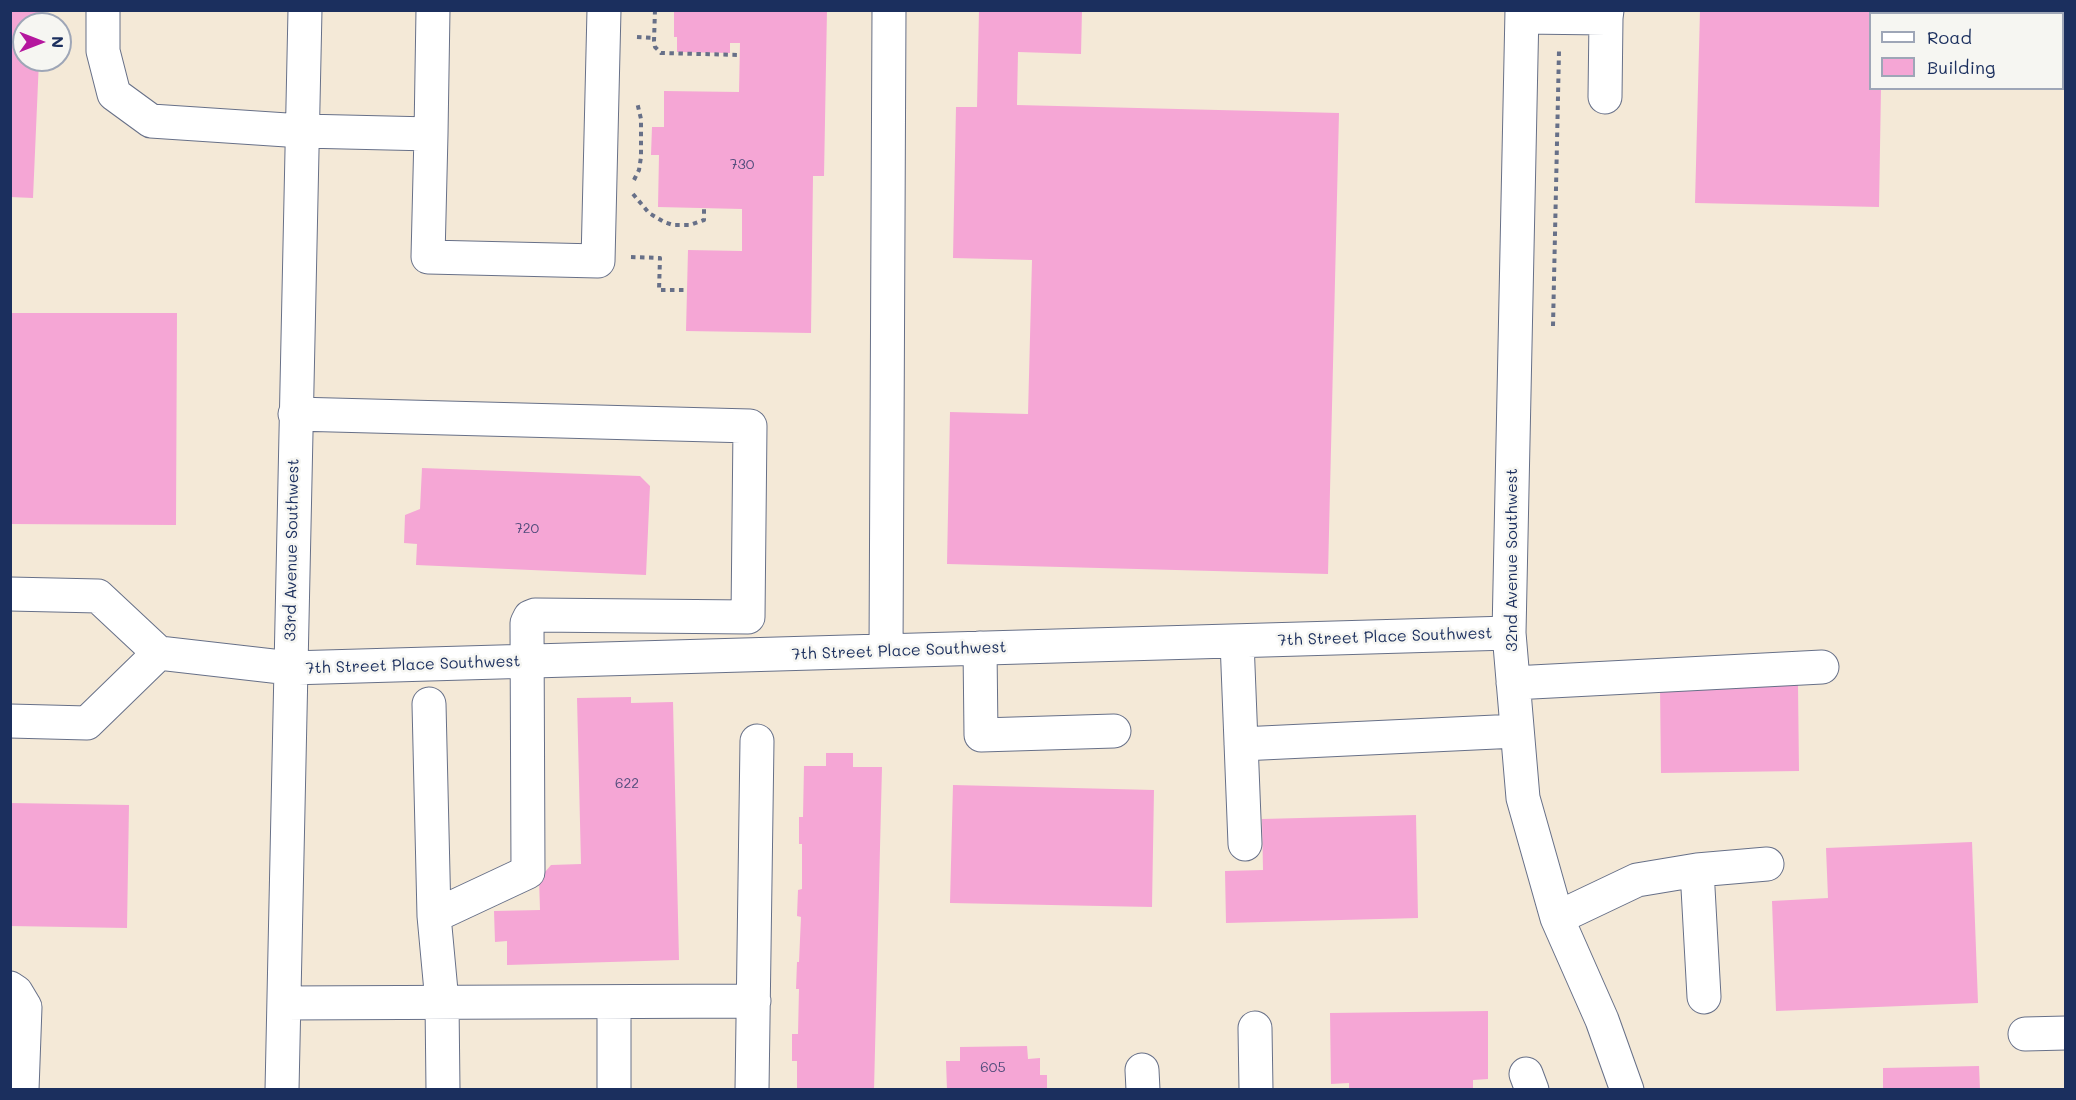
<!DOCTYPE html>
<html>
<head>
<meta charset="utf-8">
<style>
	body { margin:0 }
	#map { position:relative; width:2076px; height:1100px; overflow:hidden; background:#f4e9d7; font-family:Mali,sans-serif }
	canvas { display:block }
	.frame { position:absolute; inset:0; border:12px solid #1b2f5e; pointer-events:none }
	.legend { position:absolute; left:1869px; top:12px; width:195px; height:78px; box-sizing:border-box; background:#f6f6f2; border:2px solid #9ea6b7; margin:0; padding:8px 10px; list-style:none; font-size:18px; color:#1b2f5e }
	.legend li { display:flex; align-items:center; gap:12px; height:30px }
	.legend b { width:30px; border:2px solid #9ea6b7 }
	.north { position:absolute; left:12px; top:12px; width:60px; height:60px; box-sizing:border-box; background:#f6f6f2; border:2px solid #9ea6b7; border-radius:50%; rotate:90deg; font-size:16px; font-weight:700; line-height:24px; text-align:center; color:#1b2f5e }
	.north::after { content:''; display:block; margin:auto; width:21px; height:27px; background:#b5179e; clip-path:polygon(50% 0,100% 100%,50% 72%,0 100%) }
</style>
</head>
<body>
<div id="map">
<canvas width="2076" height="1100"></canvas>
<div class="frame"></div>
<ul class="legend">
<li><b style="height:8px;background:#fff"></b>Road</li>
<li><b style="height:16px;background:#f5a6d5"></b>Building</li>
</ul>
<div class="north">N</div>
</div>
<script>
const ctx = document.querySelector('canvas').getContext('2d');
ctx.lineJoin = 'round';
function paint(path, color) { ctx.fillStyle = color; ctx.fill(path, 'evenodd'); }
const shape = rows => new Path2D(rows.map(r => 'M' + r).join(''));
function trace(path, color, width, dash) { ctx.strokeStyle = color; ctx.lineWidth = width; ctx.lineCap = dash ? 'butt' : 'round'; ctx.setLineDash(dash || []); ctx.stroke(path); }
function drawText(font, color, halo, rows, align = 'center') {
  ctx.font = font + ' Mali,sans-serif'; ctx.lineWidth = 5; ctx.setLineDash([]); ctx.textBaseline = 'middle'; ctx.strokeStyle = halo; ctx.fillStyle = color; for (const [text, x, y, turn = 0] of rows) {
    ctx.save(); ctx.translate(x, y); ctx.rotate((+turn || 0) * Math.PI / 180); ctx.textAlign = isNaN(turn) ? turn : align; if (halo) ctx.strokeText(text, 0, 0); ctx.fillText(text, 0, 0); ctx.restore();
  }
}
paint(shape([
	[10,10,41,10,40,24,24,24,24,60,39,60,33,198,10,197],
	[674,10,827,10,824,176,813,176,811,333,686,331,688,250,742,251,742,209,658,207,659,155,651,155,652,127,664,127,664,91,739,92,740,43,730,43,730,53,677,52,677,37,674,37],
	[979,10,1082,10,1081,54,1018,52,1017,105,1339,113,1328,574,947,564,950,412,1028,414,1032,260,953,258,956,107,977,107],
	[1700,10,1883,10,1883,14,1870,14,1870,88,1881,88,1879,207,1695,203],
	[10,313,177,313,176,525,10,524],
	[422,468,640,476,650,486,646,575,416,565,417,544,404,543,405,515,420,509],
	[1798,685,1799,771,1661,773,1660,686],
	[631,697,631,703,673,702,679,960,507,965,507,941,495,942,494,911,540,910,539,879,551,865,581,864,577,698],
	[826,753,853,753,853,767,882,767,874,1090,797,1090,797,1061,792,1061,792,1034,798,1034,799,989,796,989,797,962,799,962,801,917,797,916,798,890,802,889,802,844,799,844,799,817,803,817,804,766,826,766],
	[953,785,1154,790,1152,907,950,903],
	[10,803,129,805,127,928,10,926],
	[1416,815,1418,918,1226,923,1225,871,1263,870,1262,819],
	[1972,842,1978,1003,1776,1011,1772,901,1828,898,1826,848],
	[1488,1011,1488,1079,1473,1080,1473,1090,1349,1090,1349,1083,1331,1084,1330,1013],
	[1027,1046,1028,1059,1040,1058,1040,1075,1047,1075,1047,1090,947,1090,946,1061,960,1061,960,1047],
	[1979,1066,1980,1090,1883,1090,1883,1068]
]), '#f5a6d5');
const minor = shape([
	[103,10,103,51,114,94,151,121,302,131,431,134,428,257,598,261,604,10],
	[1522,10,1509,633,1523,798,1557,918,1602,1020,1627,1090],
	[1522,17,1606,18,1607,10],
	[1605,97,1606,18],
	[431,134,433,10],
	[295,414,750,426,748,617,535,615,530,617,527,623,528,872,434,916],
	[10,594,98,596,159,653,290,668,1509,633],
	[1237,641,1245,844],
	[980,648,981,735,1114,731],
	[886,651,889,10],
	[1513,683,1822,667],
	[429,704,434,916,442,1002,443,1090],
	[10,721,87,723,159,653],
	[1241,744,1517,731],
	[1697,870,1704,997],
	[1557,918,1637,880,1697,870,1767,864],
	[10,988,16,992,25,1007,22,1090],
	[614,1002,614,1090],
	[284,1003,754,1001],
	[1255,1028,1256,1090],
	[2025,1034,2066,1033],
	[1142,1070,1143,1090],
	[1526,1074,1532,1090],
	[282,1090,305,10],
	[752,1090,757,741]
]);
trace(minor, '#677088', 35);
trace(shape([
	[655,10,654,41,655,47,661,53,740,55],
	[637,37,654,38],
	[634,180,639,170,641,157,641,119,637,102],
	[633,194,649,213,664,222,673,225,690,225,704,220,704,208],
	[631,257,660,258,659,290,687,290],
	[1553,326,1559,51]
]), '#677088', 4, [4.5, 4.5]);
trace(minor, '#fff', 33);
drawText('14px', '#524d7c', null, [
	["730",742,165],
	["720",527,529],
	["622",627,784],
	["605",993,1068]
]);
drawText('16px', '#1b2f5e', '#f6f6f2', [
	["33rd Avenue Southwest",292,550,-89],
	["32nd Avenue Southwest",1512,560,-90],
	["7th Street Place Southwest",1385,637,-2],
	["7th Street Place Southwest",899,651,-2],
	["7th Street Place Southwest",413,665,-2]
]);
</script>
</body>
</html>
